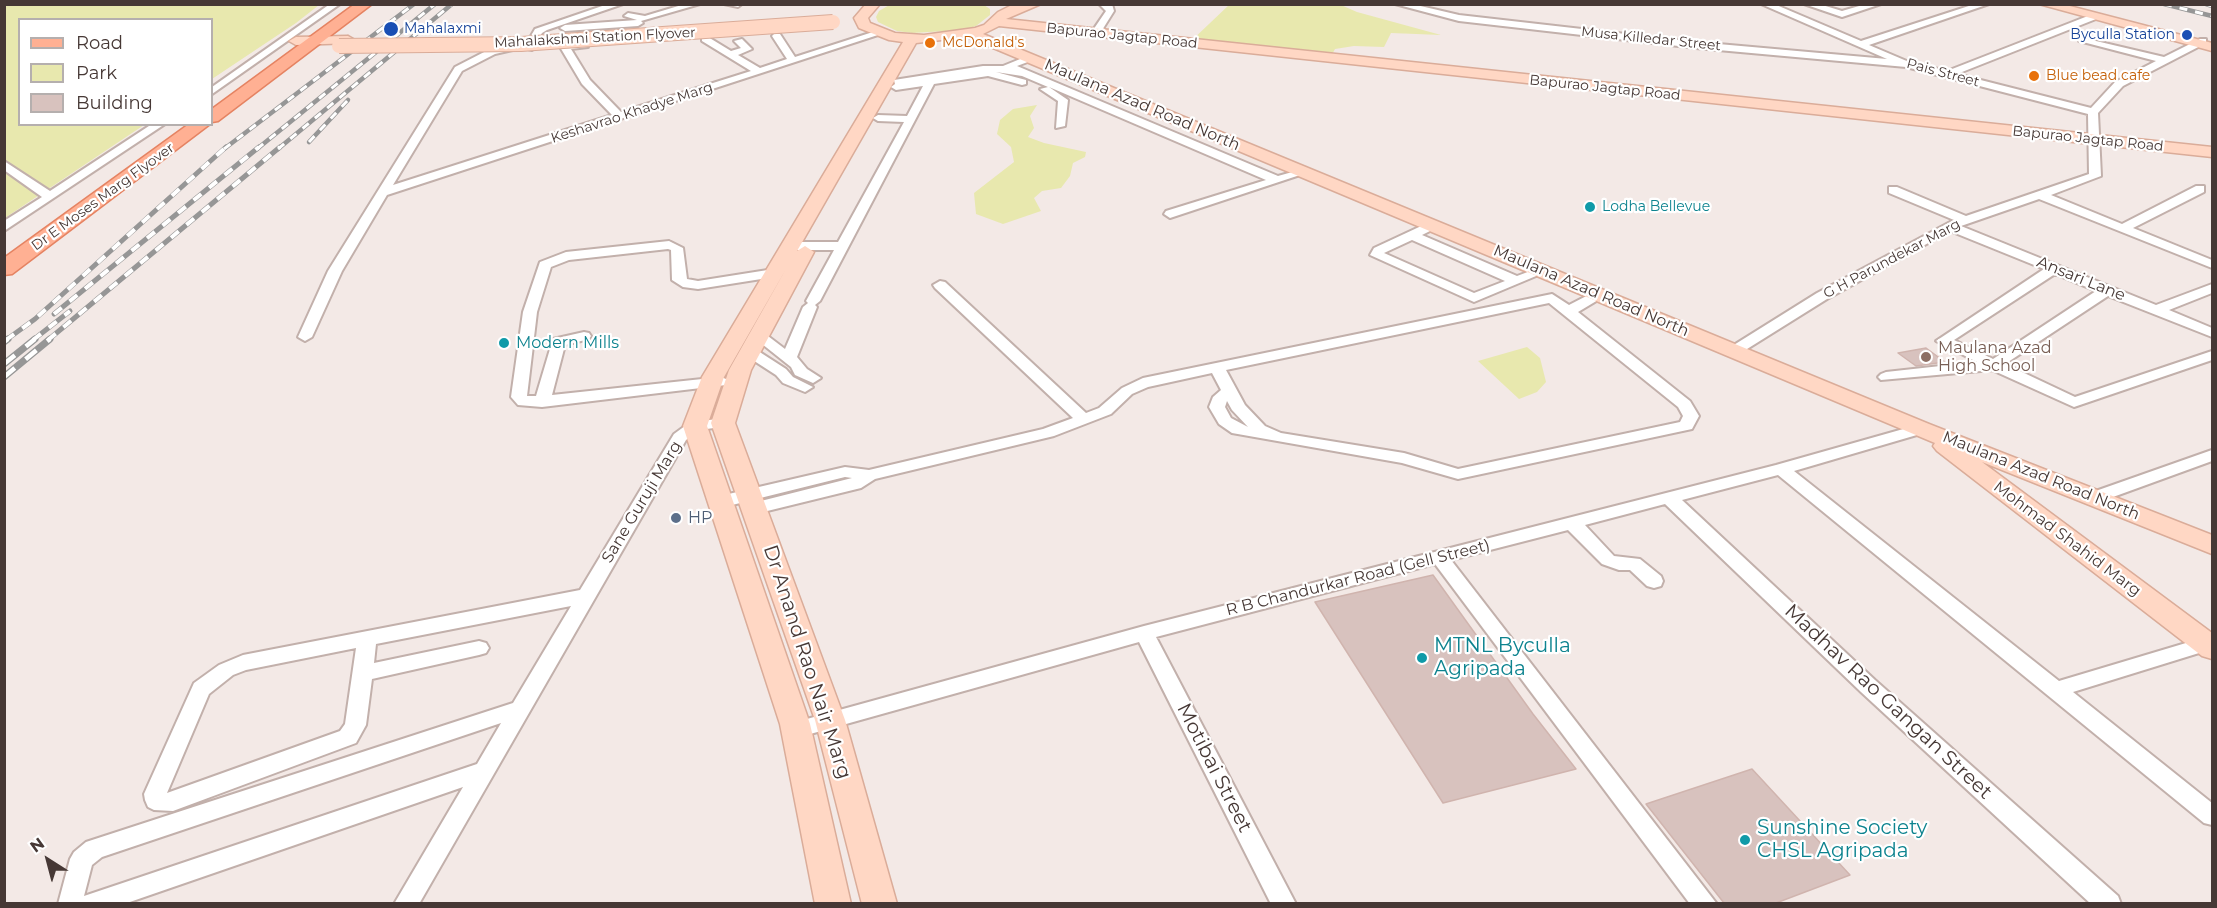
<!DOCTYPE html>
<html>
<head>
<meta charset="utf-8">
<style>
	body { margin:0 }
	#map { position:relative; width:2217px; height:908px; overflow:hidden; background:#f3e9e6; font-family:Montserrat,sans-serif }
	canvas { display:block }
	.frame { position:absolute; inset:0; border:6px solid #463835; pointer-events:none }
	.legend { position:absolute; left:18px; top:18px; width:195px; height:108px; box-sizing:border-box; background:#fff; border:2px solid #b5afae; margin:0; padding:8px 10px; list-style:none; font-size:18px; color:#463835 }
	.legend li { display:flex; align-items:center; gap:12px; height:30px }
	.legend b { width:30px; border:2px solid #b5afae }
	.north { position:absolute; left:18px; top:830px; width:60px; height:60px; -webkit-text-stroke:4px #fff; paint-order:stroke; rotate:324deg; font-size:16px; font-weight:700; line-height:24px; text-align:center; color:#463835 }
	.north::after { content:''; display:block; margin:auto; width:21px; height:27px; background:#463835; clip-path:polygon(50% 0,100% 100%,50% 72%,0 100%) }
</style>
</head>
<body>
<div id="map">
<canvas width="2217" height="908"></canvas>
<div class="frame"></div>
<ul class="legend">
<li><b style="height:8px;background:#ffb093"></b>Road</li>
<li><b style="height:16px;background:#e8e8ae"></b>Park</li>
<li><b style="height:16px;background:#d8c2be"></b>Building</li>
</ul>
<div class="north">N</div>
</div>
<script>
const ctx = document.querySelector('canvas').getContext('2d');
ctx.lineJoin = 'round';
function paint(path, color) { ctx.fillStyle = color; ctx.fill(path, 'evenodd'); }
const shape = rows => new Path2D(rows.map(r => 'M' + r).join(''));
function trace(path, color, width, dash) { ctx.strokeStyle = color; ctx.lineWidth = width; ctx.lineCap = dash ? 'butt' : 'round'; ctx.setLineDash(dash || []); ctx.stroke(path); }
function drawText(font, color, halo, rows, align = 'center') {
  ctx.font = font + ' Montserrat,sans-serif'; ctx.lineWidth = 4.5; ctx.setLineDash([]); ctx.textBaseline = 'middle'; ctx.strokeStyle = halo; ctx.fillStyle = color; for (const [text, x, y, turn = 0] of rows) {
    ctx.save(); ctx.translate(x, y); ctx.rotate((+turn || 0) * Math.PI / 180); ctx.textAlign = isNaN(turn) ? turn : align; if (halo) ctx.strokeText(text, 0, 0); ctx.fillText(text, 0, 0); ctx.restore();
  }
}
paint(shape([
	[891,4,984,5,990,9,990,15,976,26,963,30,912,33,897,31,878,22,876,17,879,11],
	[1230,4,1341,5,1357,12,1441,35,1391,33,1384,47,1354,46,1335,49,1330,58,1189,43],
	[5,5,319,5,296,23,212,79,212,20,20,20,20,124,144,125,5,218],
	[1037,105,1030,116,1034,128,1028,137,1044,143,1086,152,1085,157,1073,163,1070,176,1061,188,1042,191,1034,198,1041,211,1003,224,976,214,974,193,1014,162,1011,147,997,134,1000,120,1013,109],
	[1527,347,1540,358,1546,382,1537,392,1519,399,1478,361]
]), '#e8e8ae');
const building = shape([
	[1926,348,1945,362,1916,366,1898,353,1926,348],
	[1433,575,1533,714,1576,769,1443,803,1315,602,1433,575],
	[1752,769,1850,875,1776,903,1724,903,1646,804,1752,769]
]);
paint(building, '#d8c2be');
trace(building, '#d0b4ae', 1.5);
const street = shape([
	[330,4,340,4,212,94,212,87,330,4],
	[608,4,623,4,547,30,542,33,532,50,524,48,535,29,608,4],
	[685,4,700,4,641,21,643,23,638,26,565,31,560,28,565,25,637,20,624,16,628,13,645,16,685,4],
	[724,4,742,4,738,7,724,4],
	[1099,4,1112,4,1114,11,1099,35,1096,36,1091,33,1106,11,1099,4],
	[1395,4,1412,4,1459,15,1696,42,1887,59,1761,4,1774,4,1861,41,1975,4,1989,4,1869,45,1909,62,1947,71,2093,14,2097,17,2096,19,1957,74,2091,108,2115,82,2156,61,2079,41,2079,37,2164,57,2200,39,2206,39,2206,43,2123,86,2098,113,2101,176,2051,195,2122,224,2196,186,2204,186,2204,192,2133,228,2212,260,2212,268,2039,199,1961,226,2156,305,2212,284,2212,293,2169,310,2212,328,2212,337,2108,296,2005,364,2075,397,2212,351,2212,360,2074,407,1992,370,1881,380,1878,377,1881,374,1886,372,1977,362,1936,341,2044,269,1950,231,1827,299,1739,354,1729,354,1727,351,1729,348,1817,293,1954,220,1889,193,1889,187,1897,187,1966,216,2089,174,2088,114,1906,67,1696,48,1459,21,1395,4],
	[2055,274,2096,291,1993,359,1954,340,2055,274],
	[1804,4,1819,4,1842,11,1866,4,1881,4,1842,17,1804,4],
	[876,31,884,33,387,195,342,271,312,337,305,341,298,337,328,271,455,67,490,49,512,46,517,49,495,54,462,71,393,185,612,115,582,84,560,47,562,45,588,43,588,47,571,49,590,80,621,112,751,71,702,41,702,37,708,37,731,51,741,48,734,41,742,39,752,49,738,55,760,68,787,59,772,36,774,34,780,34,795,57,876,31],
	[1030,55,1033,56,1033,60,1017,66,1278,176,1303,169,1309,172,1170,218,1164,214,1166,211,1266,180,1049,87,1068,100,1065,126,1056,128,1058,101,1040,89,1048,87,1022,76,996,72,1026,80,1026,84,1022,85,988,76,934,84,820,301,815,305,817,307,797,357,807,369,821,378,813,383,795,375,791,367,752,336,759,332,764,333,785,349,803,307,808,303,806,301,834,250,790,250,784,246,790,242,838,242,904,122,878,121,873,118,878,115,907,116,923,86,896,90,891,87,895,84,894,80,983,66,1003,66,1030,55],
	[152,124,165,124,4,231,4,221,42,197,4,170,4,161,50,191,152,124],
	[1432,221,1438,225,1436,228,1422,235,1517,276,1541,267,1548,271,1474,302,1370,255,1374,248,1432,221],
	[1412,240,1505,281,1474,293,1384,253,1412,240],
	[669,241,683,248,687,279,698,281,774,269,781,273,774,277,698,289,683,287,672,280,671,250,668,249,569,260,551,267,537,312,527,396,536,396,553,339,584,332,589,333,591,336,589,339,565,345,552,395,721,377,726,379,729,382,726,385,542,407,518,405,511,397,523,312,540,262,566,252,669,241],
	[940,281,945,282,1086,413,1099,408,1122,388,1143,378,1552,294,1569,305,1598,290,1603,291,1603,297,1578,312,1690,401,1699,416,1692,429,1458,479,1402,463,1232,433,1219,424,1209,407,1213,397,1221,390,1212,373,1148,387,1132,394,1111,414,1054,436,875,479,861,488,755,514,749,512,746,508,749,504,852,478,845,477,720,508,714,506,711,502,720,496,845,467,869,470,1043,429,1073,418,935,288,933,285,940,281],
	[1549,303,1678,407,1683,416,1680,422,1458,469,1404,453,1281,433,1265,426,1245,405,1226,370,1549,303],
	[1227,401,1232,410,1248,427,1231,418,1225,407,1227,401],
	[750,348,755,349,786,369,793,377,813,387,805,392,783,383,776,375,745,355,743,352,750,348],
	[723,418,731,423,729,426,699,430,686,440,419,904,394,904,463,787,124,904,58,904,70,859,74,852,86,842,513,703,571,606,376,644,374,663,479,641,486,643,489,648,486,653,479,655,372,679,366,725,356,743,173,811,154,810,148,807,145,800,144,794,194,683,219,665,243,655,580,590,674,434,689,423,723,418],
	[356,648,345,724,340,731,167,793,209,694,233,675,246,670,356,648],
	[501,723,477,764,84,896,92,865,102,857,501,723],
	[1921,424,1927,426,1929,429,1927,432,1794,471,2059,681,2206,637,2212,639,2212,649,2073,692,2212,803,2212,825,2204,823,1778,475,1682,500,1875,680,2118,896,2121,904,2091,904,1861,692,1665,504,1585,525,1614,556,1640,559,1661,576,1663,581,1661,586,1654,588,1647,586,1630,570,1619,570,1602,564,1568,530,1451,560,1717,904,1690,904,1435,564,1156,637,1296,904,1271,904,1139,642,796,738,788,736,785,730,788,724,796,722,1144,626,1776,465,1921,424],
	[2212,450,2212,461,2102,501,2096,503,2087,497,2090,493,2212,450]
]);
const secondary = shape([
	[866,4,880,4,868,18,870,23,895,33,924,35,975,28,984,25,998,12,1014,4,1041,4,1006,19,2212,147,2212,157,999,26,983,34,1929,424,2212,535,2212,554,1982,462,2212,633,2212,659,2202,656,1937,451,1933,446,1935,443,967,37,916,43,797,251,805,246,814,252,751,370,735,423,845,720,897,904,862,904,815,720,711,423,729,370,786,269,724,377,707,426,810,724,851,904,815,904,780,724,683,426,702,377,903,42,889,40,859,28,854,18,866,4],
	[2039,4,2062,4,2212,43,2212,51,2039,4],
	[348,36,355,40,353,43,296,45,289,41,296,37,348,36]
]);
const primary = shape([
	[355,4,372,4,218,121,212,122,212,109,355,4],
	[189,124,210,124,12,274,4,275,4,258,189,124]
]);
trace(street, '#c2b0ab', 4);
trace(secondary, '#daac99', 3);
trace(primary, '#e58362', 3);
paint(street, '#fff');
paint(secondary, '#ffd7c4');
paint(primary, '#ffb093');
const railFar2 = shape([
	[2164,4,2212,16],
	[2206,4,2212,6],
	[309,142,348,100],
	[224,149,414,4],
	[257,149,435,4],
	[278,149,452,4]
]);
const railFar1 = shape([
	[54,314,259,147],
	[6,340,35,319,226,147],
	[33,340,70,311],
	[48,340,280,147]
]);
const rail = shape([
	[4,342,8,339],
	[4,364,35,339],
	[4,377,50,339]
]);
trace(railFar2, '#969696', 4.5);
trace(railFar1, '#969696', 5);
trace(rail, '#969696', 7);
trace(railFar2, '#fff', 3, [8]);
trace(railFar1, '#fff', 4, [10]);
trace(rail, '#fff', 4.5, [14]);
const secondaryBridge = shape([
	[339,46,521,44,833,22]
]);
trace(secondaryBridge, '#daac99', 16, []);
trace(secondaryBridge, '#ffd7c4', 14);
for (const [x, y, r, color] of [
	[391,29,8,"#1a4fb4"],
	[2187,35,6,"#1a4fb4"],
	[930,43,6,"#e8710a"],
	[2034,76,6,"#e8710a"],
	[1590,207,6,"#0f9aa8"],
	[504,343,6,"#0f9aa8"],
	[1926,357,6,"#8d6e63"],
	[676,518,6,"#5c6f8a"],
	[1422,658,6,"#0f9aa8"],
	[1745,840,6,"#0f9aa8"]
]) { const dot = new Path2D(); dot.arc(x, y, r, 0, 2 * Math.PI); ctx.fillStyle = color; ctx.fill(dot); trace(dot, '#fff', 2); }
drawText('14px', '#164399', '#fff', [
	["Mahalaxmi",404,29],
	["Byculla Station",2175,35,"right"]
], 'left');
drawText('14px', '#463835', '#fff', [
	["Bapurao Jagtap Road",1122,36,6],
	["Mahalakshmi Station Flyover",595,38,-3],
	["Musa Killedar Street",1651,39,6],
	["Pais Street",1943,73,15],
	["Bapurao Jagtap Road",1605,88,6],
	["Keshavrao Khadye Marg",632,113,-18],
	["Bapurao Jagtap Road",2088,139,6],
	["Dr E Moses Marg Flyover",103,197,-36],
	["G H Parundekar Marg",1892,259,-28]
]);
drawText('14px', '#c56008', '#fff', [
	["McDonald's",942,43],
	["Blue bead cafe",2046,76]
], 'left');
drawText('14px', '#0d838f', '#fff', [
	["Lodha Bellevue",1602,207]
], 'left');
drawText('16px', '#463835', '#fff', [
	["Maulana Azad Road North",1142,105,23],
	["Ansari Lane",2081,279,22],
	["Maulana Azad Road North",1591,291,23],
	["Maulana Azad Road North",2041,476,22],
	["Sane Guruji Marg",642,502,-59],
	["Mohmad Shahid Marg",2067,539,37],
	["R B Chandurkar Road (Gell Street)",1358,578,-14]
]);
drawText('16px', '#0d838f', '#fff', [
	["Modern Mills",516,343]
], 'left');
drawText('16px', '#785e54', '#fff', [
	["Maulana Azad",1938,348],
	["High School",1938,366]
], 'left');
drawText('16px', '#4e5e75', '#fff', [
	["HP",688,518]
], 'left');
drawText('20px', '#0d838f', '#fff', [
	["MTNL Byculla",1434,646],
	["Agripada",1434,669],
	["Sunshine Society",1757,828],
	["CHSL Agripada",1757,851]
], 'left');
drawText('20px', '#463835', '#fff', [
	["Dr Anand Rao Nair Marg",807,662,72],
	["Madhav Rao Gangan Street",1888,702,43],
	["Motibai Street",1214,768,63]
]);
</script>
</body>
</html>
